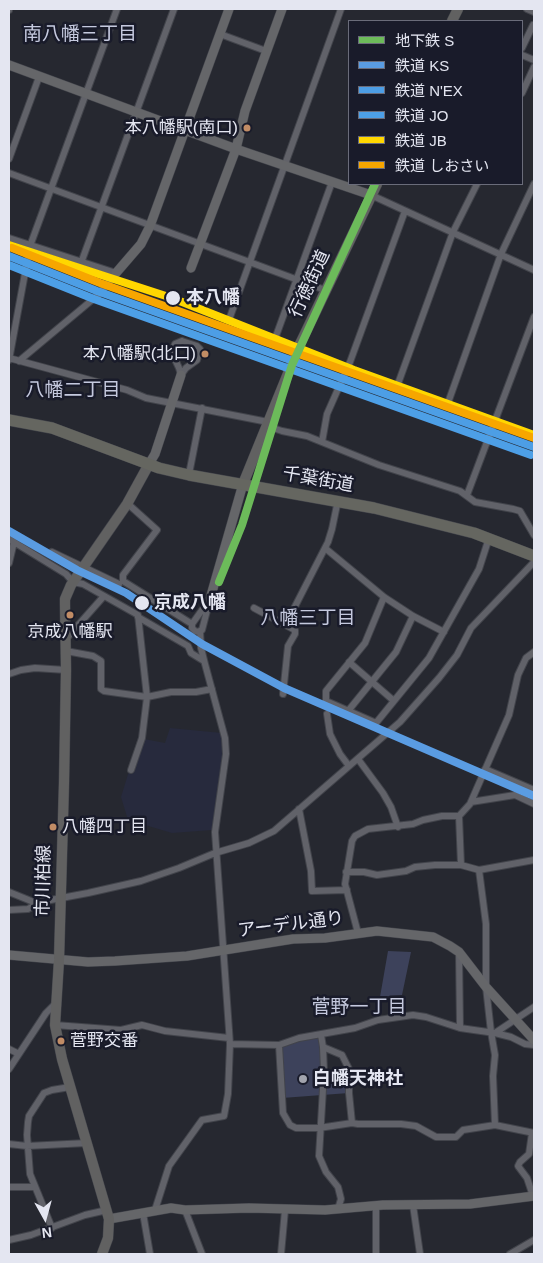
<!DOCTYPE html>
<html>
<head>
<meta charset="utf-8">
<style>
	body { margin:0 }
	#map { position:relative; width:543px; height:1263px; overflow:hidden; background:#262830; font-family:Helvetica,"Noto Sans JP",sans-serif }
	canvas { display:block }
	.frame { position:absolute; inset:0; border:10px solid #e4e6f1; pointer-events:none }
	.legend { position:absolute; left:348px; top:20px; width:175px; height:165px; box-sizing:border-box; background:#191b2a; border:1px solid #6a6c7a; margin:0; padding:6px 9px; list-style:none; font-size:15px; color:#e4e6f1 }
	.legend li { display:flex; align-items:center; gap:10px; height:25px }
	.legend b { width:25px; border:1px solid #6a6c7a }
	.north { position:absolute; left:20px; top:1193px; width:50px; height:50px; -webkit-text-stroke:4px #191b2a; paint-order:stroke; rotate:173deg; font-size:14px; font-weight:700; line-height:20px; text-align:center; color:#e4e6f1 }
	.north::after { content:''; display:block; margin:auto; width:18px; height:22px; background:#e4e6f1; clip-path:polygon(50% 0,100% 100%,50% 72%,0 100%) }
</style>
</head>
<body>
<div id="map">
<canvas width="543" height="1263"></canvas>
<div class="frame"></div>
<ul class="legend">
<li><b style="height:6px;background:#6cbb5a"></b>地下鉄 S</li>
<li><b style="height:6px;background:#5a9ce2"></b>鉄道 KS</li>
<li><b style="height:6px;background:#4d9ee5"></b>鉄道 N'EX</li>
<li><b style="height:6px;background:#4d9fe6"></b>鉄道 JO</li>
<li><b style="height:6px;background:#ffd700"></b>鉄道 JB</li>
<li><b style="height:6px;background:#f7a600"></b>鉄道 しおさい</li>
</ul>
<div class="north">N</div>
</div>
<script>
const ctx = document.querySelector('canvas').getContext('2d');
ctx.lineJoin = 'round';
function paint(path, color) { ctx.fillStyle = color; ctx.fill(path, 'evenodd'); }
const shape = rows => new Path2D(rows.map(r => 'M' + r).join(''));
function trace(path, color, width, dash) { ctx.strokeStyle = color; ctx.lineWidth = width; ctx.lineCap = dash ? 'butt' : 'round'; ctx.setLineDash(dash || []); ctx.stroke(path); }
function drawText(font, color, halo, rows, align = 'center') {
  ctx.font = font + ' Helvetica,"Noto Sans JP",sans-serif'; ctx.lineWidth = 5; ctx.setLineDash([]); ctx.textBaseline = 'middle'; ctx.strokeStyle = halo; ctx.fillStyle = color; for (const [text, x, y, turn = 0] of rows) {
    ctx.save(); ctx.translate(x, y); ctx.rotate((+turn || 0) * Math.PI / 180); ctx.textAlign = isNaN(turn) ? turn : align; if (halo) ctx.strokeText(text, 0, 0); ctx.fillText(text, 0, 0); ctx.restore();
  }
}
paint(shape([
	[170,728,222,733,223,758,212,830,172,833,128,820,121,797,129,771,144,739,165,743]
]), '#272a3d');
paint(shape([
	[388,951,411,952,402,995,380,997],
	[321,1035,324,1071,349,1069,349,1093,282,1098,279,1045]
]), '#3d425b');
const street = shape([
	[527,9,534,12],
	[9,10,9,9],
	[220,34,266,51],
	[522,48,533,25],
	[522,55,534,60],
	[522,93,534,67],
	[9,159,39,77],
	[9,173,325,290],
	[371,195,534,270],
	[9,238,116,273,98,295,19,361],
	[81,263,174,9],
	[230,317,341,9],
	[276,336,332,182],
	[182,341,197,346,200,349,197,360,186,368,181,375,179,368,172,353,175,344,182,341],
	[9,358,127,390,146,398,268,422],
	[9,360,30,246,117,9],
	[399,381,453,232,477,184],
	[449,400,501,254,534,184],
	[267,426,282,431,307,436,379,465,460,491,475,502,513,509,520,511,534,535],
	[322,442,327,414,350,362,405,211],
	[190,469,202,408],
	[467,495,534,317],
	[127,503,157,530,123,575,123,581,192,624],
	[9,539,66,574,73,582,83,584,138,615,147,697,142,738,131,770],
	[325,548,384,597,413,616,444,632],
	[52,552,119,584],
	[9,563,14,542],
	[384,597,365,643,326,691,326,701,376,723,429,658,479,569,489,538],
	[210,599,202,630,198,632,195,631,192,628,192,624,210,599],
	[254,608,295,630,295,634,288,646,283,694],
	[138,617,188,646,191,653,204,661],
	[286,624,328,542,332,529,338,500],
	[65,640,104,596],
	[66,651,93,656,101,661,101,689,104,691,147,697,171,692,196,692,212,689],
	[349,662,394,701],
	[9,674,21,670,35,668,66,670],
	[348,711,396,652,413,616],
	[327,714,330,734,340,754,349,766],
	[358,759,383,793,391,807,398,827],
	[485,769,534,790],
	[471,802,515,795,534,804],
	[299,809,311,871,312,891,347,890],
	[461,865,459,816,470,804,509,715,518,675,526,658,534,652],
	[479,870,534,860],
	[346,872,364,872,377,875,406,871,415,867,435,865,461,865,479,870,486,924,486,987,491,1032,495,1055,493,1076,495,1125],
	[9,892,36,903],
	[9,910,28,909,40,902,88,893,141,881,179,868,215,853,249,843,274,831,400,722,439,678,457,655,471,628,534,562],
	[358,933,345,884,352,841,355,836,368,829,413,824,423,820,442,816,459,816],
	[459,952,460,1028],
	[55,1025,121,1030,142,1025,165,1031,229,1038],
	[495,1033,534,1007],
	[321,1035,323,1047,324,1072,319,1156,326,1172,338,1187,341,1199,338,1209],
	[230,1044,279,1045,299,1038,355,1028,378,1020,413,1015,426,1017,460,1028,495,1033,511,1037,525,1044,534,1045],
	[279,1045,283,1113,290,1125,296,1128,319,1128,352,1123,358,1124,401,1124,416,1126,436,1137,456,1137,463,1130,495,1125,534,1133],
	[323,1047,342,1055,349,1069,349,1093,352,1123],
	[9,1049,19,1054],
	[9,1069,46,1013,55,1004],
	[532,1133,529,1154,520,1162,518,1166,527,1178,533,1196],
	[9,1144,27,1146,87,1143],
	[9,1187,34,1187],
	[413,1205,420,1254],
	[155,1210,169,1166,202,1120,224,1116,228,1094,230,1044,215,832,226,754,225,738,205,664,201,648,200,631],
	[185,1210,202,1254],
	[143,1213,150,1254],
	[52,1228,30,1174,27,1135,28,1122,29,1116,44,1093,52,1090,70,1087],
	[9,1240,31,1235,85,1215,107,1210],
	[281,1254,285,1210],
	[376,1254,376,1206],
	[510,1254,534,1240]
]);
const secondary = shape([
	[9,65,236,149,371,195],
	[191,268,236,149,245,111,282,9],
	[116,273,141,244,150,226,229,9],
	[149,464,155,454,181,375],
	[210,599,243,484],
	[9,955,88,962,115,961,187,956,293,939,325,938,377,931,433,937,450,946,459,952,486,987,534,1040],
	[109,1219,171,1208,185,1210,249,1208,325,1210,383,1205,470,1204,534,1196]
]);
const primary = shape([
	[452,21,458,9],
	[243,484,300,344,377,184],
	[102,1254,108,1238,109,1219,62,1059,55,1025,59,960,64,783,66,670,65,605,65,599,71,585,127,504,149,464]
]);
const highway = shape([
	[9,420,52,428,159,468,189,475,374,508,474,533,534,556]
]);
trace(street, '#42444b', 8);
trace(secondary, '#42444b', 10);
trace(primary, '#42444b', 11);
trace(highway, '#42444b', 12);
trace(street, '#616269', 6);
trace(secondary, '#656669', 9);
trace(primary, '#616161', 10);
trace(highway, '#656660', 11);
trace(shape([
	[9,531,77,570,126,593,202,644,284,688,534,796]
]), '#5a9ce2', 8);
trace(shape([
	[9,256,97,291,534,447]
]), '#4d9ee5', 8);
trace(shape([
	[9,265,94,299,531,455]
]), '#4d9fe6', 8);
trace(shape([
	[9,245,172,298,354,370,534,435]
]), '#ffd700', 8);
trace(shape([
	[12,248,100,283,534,438]
]), '#f7a600', 8);
trace(shape([
	[219,582,242,525,292,365,375,184]
]), '#6cbb5a', 8);
for (const [x, y, r, color] of [
	[247,128,4.5,"#c18c65"],
	[173,298,8,"#e4e6f1"],
	[205,354,4.5,"#c18c65"],
	[142,603,8,"#e4e6f1"],
	[70,615,4.5,"#c18c65"],
	[53,827,4.5,"#c18c65"],
	[61,1041,4.5,"#c18c65"],
	[303,1079,5,"#a2a4ad"]
]) { const dot = new Path2D(); dot.arc(x, y, r, 0, 2 * Math.PI); ctx.fillStyle = color; ctx.fill(dot); trace(dot, '#191b2a', 2); }
drawText('17px', '#e4e6f1', '#191b2a', [
	["本八幡駅(南口)",238,128],
	["本八幡駅(北口)",196,354],
	["京成八幡駅",70,632,"center"],
	["八幡四丁目",62,827,"left"],
	["菅野交番",70,1041,"left"]
], 'right');
drawText('18px', '#e4e6f1', '#191b2a', [
	["行徳街道",310,284,-65],
	["千葉街道",318,480,10],
	["市川柏線",44,881,-89],
	["アーデル通り",291,925,-7]
]);
drawText('bold 18px', '#e4e6f1', '#191b2a', [
	["本八幡",186,298],
	["京成八幡",154,603]
], 'left');
drawText('bold 18px', '#e4e6f1', '#191b2a', [
	["白幡天神社",313,1079]
], 'left');
drawText('19px', '#c5c9de', '#191b2a', [
	["南八幡三丁目",80,35],
	["八幡二丁目",73,391],
	["八幡三丁目",308,619],
	["菅野一丁目",359,1008]
]);
</script>
</body>
</html>
